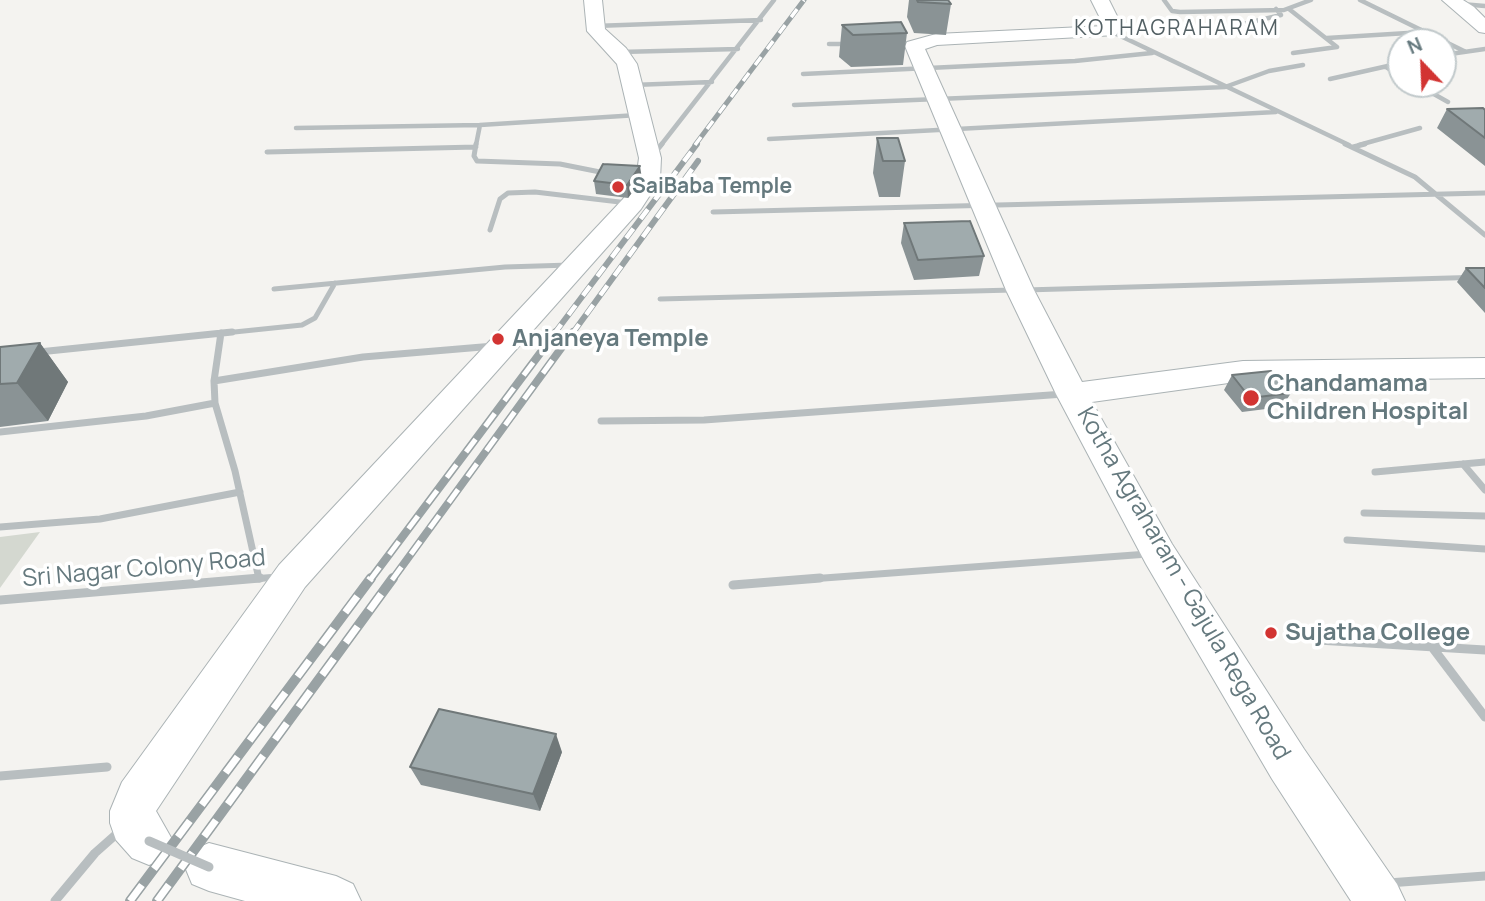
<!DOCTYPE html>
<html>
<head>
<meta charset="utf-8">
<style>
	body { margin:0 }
	#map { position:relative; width:1485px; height:901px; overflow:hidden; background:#f4f3f0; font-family:Manrope,sans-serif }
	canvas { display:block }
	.north { position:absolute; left:1387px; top:28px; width:70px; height:70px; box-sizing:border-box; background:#fff; border:2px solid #c1c9cb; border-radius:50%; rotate:337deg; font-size:19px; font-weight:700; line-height:28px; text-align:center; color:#65797e }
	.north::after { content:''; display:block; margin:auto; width:24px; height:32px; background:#d23432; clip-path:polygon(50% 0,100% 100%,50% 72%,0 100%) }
</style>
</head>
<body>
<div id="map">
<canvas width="1485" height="901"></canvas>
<div class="north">N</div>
</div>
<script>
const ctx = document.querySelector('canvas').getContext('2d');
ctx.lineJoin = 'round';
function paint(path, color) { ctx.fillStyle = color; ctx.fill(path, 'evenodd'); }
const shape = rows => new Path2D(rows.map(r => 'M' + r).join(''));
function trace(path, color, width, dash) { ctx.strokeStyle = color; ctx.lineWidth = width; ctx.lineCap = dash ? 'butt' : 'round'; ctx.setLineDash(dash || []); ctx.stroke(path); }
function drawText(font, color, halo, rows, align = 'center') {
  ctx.font = font + ' Manrope,sans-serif'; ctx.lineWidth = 7; ctx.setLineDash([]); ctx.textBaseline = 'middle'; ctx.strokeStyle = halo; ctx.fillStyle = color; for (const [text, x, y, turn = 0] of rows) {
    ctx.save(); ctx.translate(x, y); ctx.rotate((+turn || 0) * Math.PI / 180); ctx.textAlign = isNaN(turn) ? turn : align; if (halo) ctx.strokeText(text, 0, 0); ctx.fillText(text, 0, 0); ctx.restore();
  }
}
paint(shape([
	[40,532,0,588,0,537]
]), '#d4d8d0');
const secondary = shape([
	[584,0,602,0,605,29,626,48,637,64,661,158,660,180,641,209,305,587,156,811,173,841,166,858,149,865,132,858,116,840,110,823,110,811,122,782,279,565,623,199,636,180,639,158,617,64,587,31,584,0],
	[1091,0,1109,0,1122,26,1116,35,937,45,925,49,1034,290,1082,382,1243,361,1485,358,1485,378,1243,381,1092,402,1172,544,1304,749,1397,884,1405,901,1351,901,1272,779,1146,564,1056,394,1006,290,905,46,907,42,936,34,1104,26,1091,0],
	[1442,0,1463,0,1474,7,1485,18,1485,33,1479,32,1442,0],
	[209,843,336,876,353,884,361,901,245,901,209,891,192,884,185,867,192,850,209,843]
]);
trace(secondary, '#abb3b5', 2);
trace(shape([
	[1164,0,1172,11,1180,12,1284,10,1311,0],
	[1360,0,1464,51],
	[1461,4,1485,6],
	[1289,9,1337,47,1293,53],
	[595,26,761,20],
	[1235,26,1281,15,1276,9],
	[1110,31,1349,145],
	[1327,38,1424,32],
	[829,44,849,44],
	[620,52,738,49],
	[1443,55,1485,49],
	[1386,67,1401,76],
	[803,74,1075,61,1152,53],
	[1330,79,1401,63],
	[1416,84,1448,102],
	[633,85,712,82],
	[794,105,1225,87,1269,71,1303,65],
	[296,128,480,125,638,115],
	[769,139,1276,112],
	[476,145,480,125],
	[661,145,774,0],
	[1359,145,1420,128]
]), '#b8bec0', 4.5);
trace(shape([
	[476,144,474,156,477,161,560,164,605,173],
	[1345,144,1415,177,1485,235],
	[1353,147,1365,144],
	[267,152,476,147],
	[654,154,662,144],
	[713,212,1485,193],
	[490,230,500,199,508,193,535,192,628,203],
	[274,289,505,267,570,265],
	[1025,290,1485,277],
	[660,299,1013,290],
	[215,334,302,325,315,318,335,283]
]), '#b8bec0', 5);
trace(shape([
	[221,333,214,381,215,403,235,471,259,579],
	[39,352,232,332],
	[214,381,363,357,494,346],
	[601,421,704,420,1064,394],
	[0,432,146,416,215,403],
	[1463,464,1485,490],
	[1375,472,1485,462],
	[1364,513,1485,516],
	[0,527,100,519,240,492],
	[1347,540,1485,549],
	[239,580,278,577],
	[797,580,1148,554]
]), '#b8bec0', 7);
trace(shape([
	[733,585,820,578],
	[0,600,260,578],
	[1318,640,1485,650],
	[1432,647,1485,717],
	[0,776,107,767],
	[1388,883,1485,876],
	[55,901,95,853,121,830]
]), '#b8bec0', 9);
paint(secondary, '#fff');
const railFar3 = shape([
	[695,145,804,0]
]);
const railFar2 = shape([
	[554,334,697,144],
	[572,334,698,161]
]);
const railFar1 = shape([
	[370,580,556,332],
	[392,580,573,332]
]);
const rail = shape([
	[130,901,371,578],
	[157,901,393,578]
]);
trace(railFar3, '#99a2a4', 5);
trace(railFar2, '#99a2a4', 6);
trace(railFar1, '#99a2a4', 8);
trace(rail, '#99a2a4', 10);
trace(railFar3, '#fff', 3.5, [10]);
trace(railFar2, '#fff', 4.5, [12]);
trace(railFar1, '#fff', 5, [16]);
trace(rail, '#fff', 7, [20]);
trace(shape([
	[149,841,209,867]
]), '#b8bec0', 9);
paint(shape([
	[909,0,948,0,951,4,946,35,914,33,907,17],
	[842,25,907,33,903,65,851,67,839,57],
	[1447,109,1485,110,1485,166,1437,128],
	[877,138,905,161,900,197,879,197,873,173],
	[642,179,628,198,596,194,594,181],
	[904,223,984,256,979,276,914,280,901,243],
	[1466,268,1485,268,1485,313,1457,282],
	[40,343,68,382,48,421,0,427,0,347],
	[1232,375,1291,393,1282,407,1242,412,1224,390],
	[562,752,540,811,421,785,410,767]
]), '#8a9395');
paint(shape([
	[640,166,642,179,628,198,627,185],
	[40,343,68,382,48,421,17,383],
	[556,734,562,752,540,811,533,794]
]), '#707879');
const building = shape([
	[917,0,948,0,951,4,918,2,917,0],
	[901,22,907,33,853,35,842,25,901,22],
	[1483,108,1485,110,1485,138,1447,109,1483,108],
	[877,138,898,138,905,161,883,161,877,138],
	[603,164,640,166,627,185,594,181,603,164],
	[970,221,984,256,918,260,904,223,970,221],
	[1466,268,1485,268,1485,288,1466,268],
	[40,343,17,383,0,384,0,347,40,343],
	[1271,371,1291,393,1250,398,1232,375,1271,371],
	[439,709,556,734,533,794,410,767,439,709]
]);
paint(building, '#a0abad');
trace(building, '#707879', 2);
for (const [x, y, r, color] of [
	[618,187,7,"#d23432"],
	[498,339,7,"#d23432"],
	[1251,398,9,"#d23432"],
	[1271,633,7,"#d23432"]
]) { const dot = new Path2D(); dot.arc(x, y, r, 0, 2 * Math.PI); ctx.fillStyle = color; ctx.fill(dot); trace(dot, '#fff', 2.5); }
ctx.letterSpacing = '2px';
drawText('21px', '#536064', '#fff', [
	["KOTHAGRAHARAM",1177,29]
]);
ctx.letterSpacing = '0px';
drawText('bold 21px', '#65797e', '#fff', [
	["SaiBaba Temple",632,187]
], 'left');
drawText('bold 24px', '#65797e', '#fff', [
	["Anjaneya Temple",512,339],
	["Chandamama",1267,384],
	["Children Hospital",1267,412],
	["Sujatha College",1285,633]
], 'left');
drawText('24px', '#65797e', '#fff', [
	["Sri Nagar Colony Road",144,569,-5],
	["Kotha Agraharam - Gajula Rega Road",1183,584,60]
]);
</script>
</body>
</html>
